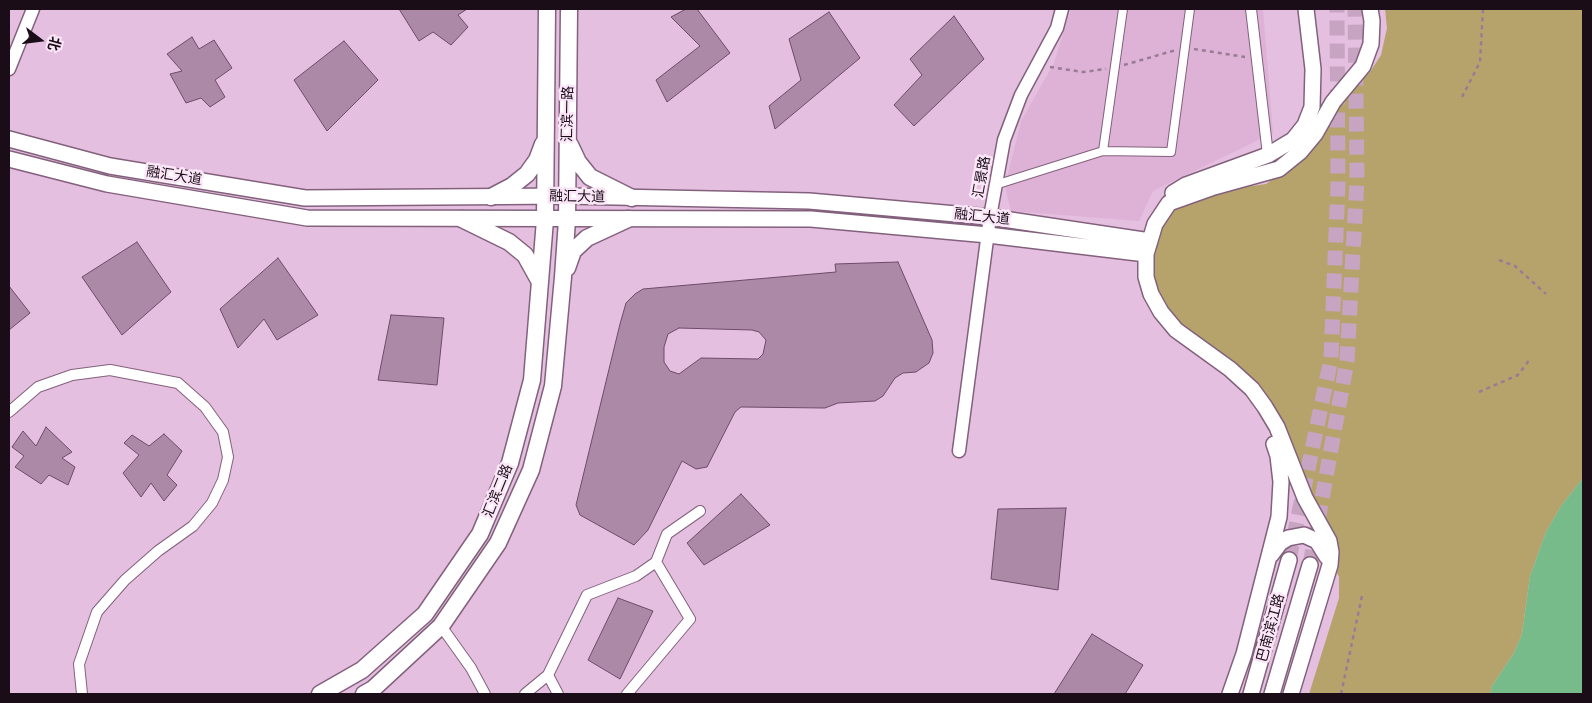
<!DOCTYPE html>
<html>
<head>
<meta charset="utf-8">
<style>
	body { margin:0 }
	#map { position:relative; width:1592px; height:703px; overflow:hidden; background:#e5bfdf; font-family:Lora,"Noto Sans SC",serif }
	canvas { display:block }
	.frame { position:absolute; inset:0; border:10px solid #1a0d18; pointer-events:none }
	.north { position:absolute; left:15px; top:15px; width:50px; height:50px; -webkit-text-stroke:4px #fae6f7; paint-order:stroke; rotate:105deg; font-size:14px; font-weight:700; line-height:20px; text-align:center; color:#1a0d18 }
	.north::after { content:''; display:block; margin:auto; width:18px; height:22px; background:#1a0d18; clip-path:polygon(50% 0,100% 100%,50% 72%,0 100%) }
</style>
</head>
<body>
<div id="map">
<canvas width="1592" height="703"></canvas>
<div class="frame"></div>
<div class="north">北</div>
</div>
<script>
const ctx = document.querySelector('canvas').getContext('2d');
ctx.lineJoin = 'round';
function paint(path, color) { ctx.fillStyle = color; ctx.fill(path, 'evenodd'); }
const shape = rows => new Path2D(rows.map(r => 'M' + r).join(''));
function trace(path, color, width, dash) { ctx.strokeStyle = color; ctx.lineWidth = width; ctx.lineCap = dash ? 'butt' : 'round'; ctx.setLineDash(dash || []); ctx.stroke(path); }
function drawText(font, color, halo, rows, align = 'center') {
  ctx.font = font + ' Lora,"Noto Sans SC",serif'; ctx.lineWidth = 5; ctx.setLineDash([]); ctx.textBaseline = 'middle'; ctx.strokeStyle = halo; ctx.fillStyle = color; for (const [text, x, y, turn = 0] of rows) {
    ctx.save(); ctx.translate(x, y); ctx.rotate((+turn || 0) * Math.PI / 180); ctx.textAlign = isNaN(turn) ? turn : align; if (halo) ctx.strokeText(text, 0, 0); ctx.fillText(text, 0, 0); ctx.restore();
  }
}
paint(shape([
	[1071,9,1263,9,1273,133,1153,191,1139,221,1011,211,1005,186,1021,121,1054,63]
]), '#ddb2d6');
paint(shape([
	[1385,9,1583,9,1583,478,1561,506,1546,532,1530,576,1522,634,1514,653,1492,686,1490,694,1309,694,1339,598,1339,577,1293,483,1285,436,1266,395,1231,360,1184,328,1166,306,1150,275,1157,231,1179,202,1207,192,1266,184,1287,169,1345,94,1370,72,1381,55,1387,28]
]), '#b6a36c');
paint(shape([
	[1583,478,1583,694,1490,694,1492,686,1514,653,1522,634,1530,576,1546,532,1561,506]
]), '#78bb8a');
const building = shape([
	[399,9,467,9,458,15,468,27,451,45,433,32,419,41,399,9],
	[686,9,697,9,730,53,667,102,656,80,700,46,671,17,686,9],
	[829,12,860,58,775,129,769,106,801,80,789,39,829,12],
	[954,16,984,59,914,126,894,105,922,75,910,59,954,16],
	[192,37,199,49,214,40,232,68,215,80,225,97,210,107,201,98,186,103,170,74,182,71,167,54,192,37],
	[344,41,378,80,327,131,294,80,344,41],
	[137,242,171,292,122,335,82,277,137,242],
	[278,258,318,315,277,340,264,319,238,348,220,309,278,258],
	[898,262,932,340,933,353,929,363,916,372,903,373,895,378,883,396,875,401,838,403,825,408,741,407,735,412,707,467,696,469,682,461,648,530,634,545,580,515,576,505,620,324,626,303,635,294,643,289,836,272,835,264,898,262],
	[679,328,752,330,759,332,766,340,763,354,758,359,701,358,679,374,670,371,664,362,664,347,668,334,679,328],
	[9,286,30,313,9,330,9,286],
	[391,315,444,318,437,385,378,380,391,315],
	[46,427,72,452,62,458,75,467,68,485,49,475,41,484,15,467,24,456,12,447,23,431,36,446,46,427],
	[164,434,182,451,167,475,177,485,164,501,151,483,141,497,123,473,139,455,124,443,132,435,149,446,164,434],
	[741,494,770,525,704,565,687,543,741,494],
	[1066,508,1058,590,991,579,998,509,1066,508],
	[618,598,653,611,620,679,588,660,618,598],
	[1092,634,1143,665,1125,694,1054,694,1092,634]
]);
paint(building, '#ad89a8');
trace(building, '#6d4c68', 1);
trace(shape([
	[1289,560,1331,359,1338,184,1337,9],
	[1310,565,1347,361,1357,180,1355,9]
]), '#c7a4c1', 15, [15, 8]);
const pedestrian = shape([
	[1123,9,1103,151,1171,152,1190,9],
	[995,185,1103,151]
]);
const minor = shape([
	[1251,9,1268,155],
	[9,412,38,387,72,375,110,370,178,383,205,407,223,432,228,457,223,480,212,503,193,526,158,551,125,580,97,612,79,664,82,694],
	[441,626,471,668,485,694],
	[548,675,558,694],
	[525,694,548,675,587,595,636,576,656,562,667,534,700,511],
	[627,694,690,619,656,562]
]);
const tertiary = shape([
	[9,69,33,9],
	[959,451,990,217,1004,140,1021,95,1057,28,1062,9]
]);
const secondary = shape([
	[9,139,110,166,305,198,567,196,809,201,990,217,1150,241],
	[9,159,107,184,307,218,811,219,988,235,1146,254],
	[1173,193,1186,185,1268,155,1293,140,1305,125,1312,107,1313,69,1306,9],
	[1271,555,1280,543,1288,538,1304,535,1317,541,1327,557],
	[1230,694,1244,654,1279,517,1281,482,1278,456,1274,444],
	[1251,694,1289,560],
	[1272,694,1310,565],
	[1291,694,1330,565,1331,552,1329,541,1305,498,1277,427,1265,407,1252,389,1230,369,1176,330,1161,312,1151,294,1146,277,1146,254,1155,224,1169,203,1214,187,1279,169,1300,152,1315,134,1333,102,1363,66,1371,44,1372,21,1370,9]
]);
const primary = shape([
	[570,145,578,162,590,177,632,198],
	[491,197,512,186,527,174,537,160,543,144],
	[462,219,509,242,525,255,540,282],
	[567,268,573,251,587,238,628,219],
	[320,694,362,670,425,614,480,534,510,463,532,380,545,220,547,9],
	[364,694,373,689,441,626,498,543,531,470,553,386,563,277,567,220,569,9]
]);
trace(pedestrian, '#83617d', 10);
trace(minor, '#83617d', 12);
trace(tertiary, '#83617d', 15);
trace(secondary, '#83617d', 18);
trace(primary, '#83617d', 19);
trace(shape([
	[1194,49,1245,57],
	[1124,65,1176,50],
	[1050,67,1083,72,1106,69],
	[1462,97,1480,62,1483,9],
	[1499,260,1515,266,1546,294],
	[1479,392,1518,375,1530,359],
	[1341,694,1362,596]
]), '#987c94', 2.5, [4, 4]);
trace(pedestrian, '#fff', 8);
trace(minor, '#fff', 10);
trace(tertiary, '#fff', 12);
trace(secondary, '#fff', 15);
trace(primary, '#fff', 16);
drawText('14px', '#1a0d18', '#fae6f7', [
	["汇滨一路",568,114,-89],
	["融汇大道",174,176,9],
	["汇景路",982,177,-80],
	["融汇大道",577,197,1],
	["融汇大道",982,217,6],
	["汇滨二路",498,491,-68],
	["巴南滨江路",1271,628,-75]
]);
</script>
</body>
</html>
